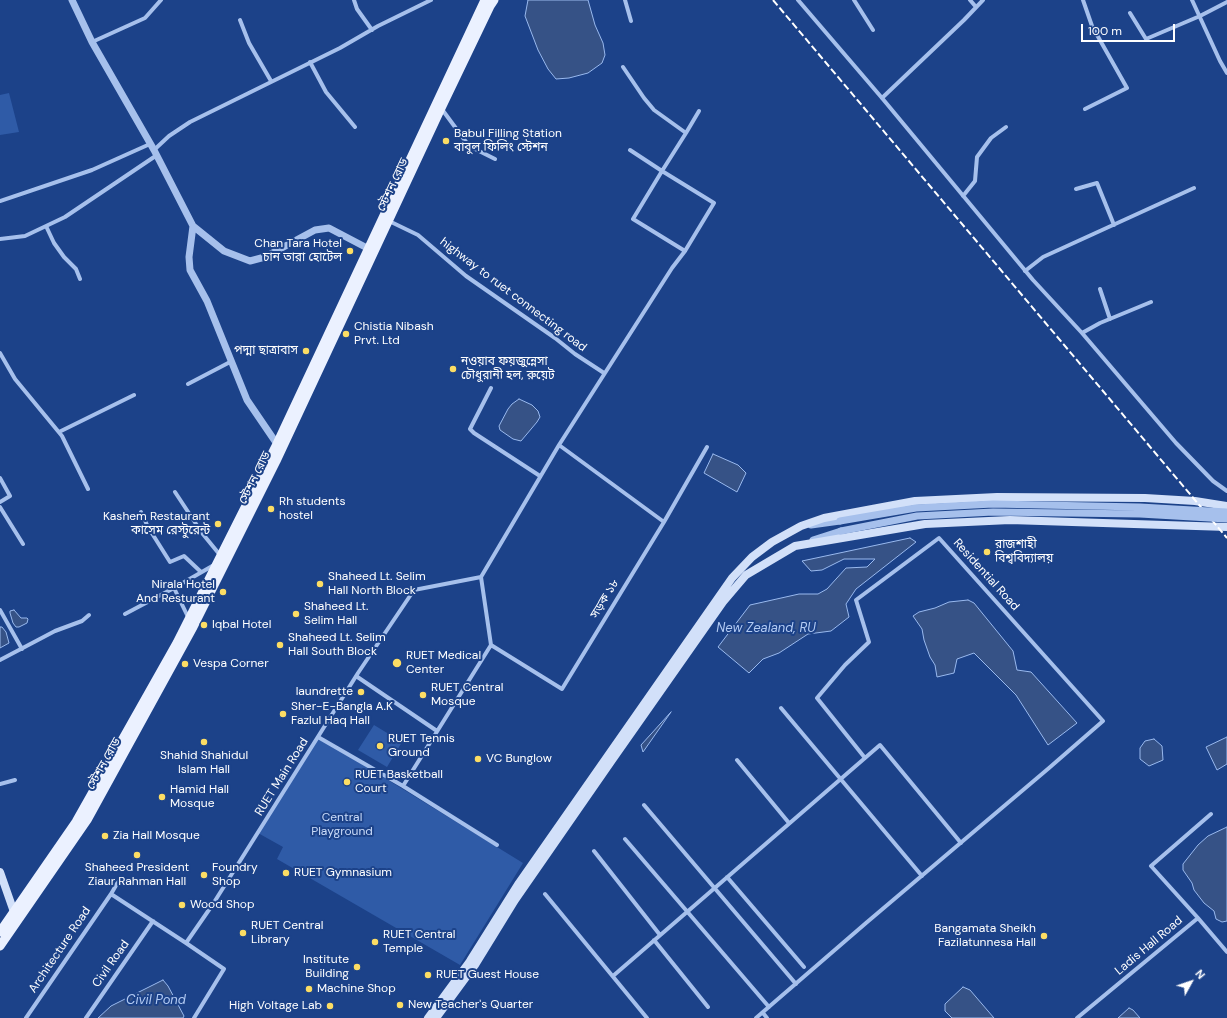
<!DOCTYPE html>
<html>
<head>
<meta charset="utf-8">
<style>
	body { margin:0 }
	#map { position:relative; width:1227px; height:1018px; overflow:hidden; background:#1c4289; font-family:"DM Sans",sans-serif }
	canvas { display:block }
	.north { position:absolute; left:1171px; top:962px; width:40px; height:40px; -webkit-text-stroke:3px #1c4289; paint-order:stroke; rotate:50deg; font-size:11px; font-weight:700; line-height:16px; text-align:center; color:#fff }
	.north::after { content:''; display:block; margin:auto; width:14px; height:18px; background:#fff; clip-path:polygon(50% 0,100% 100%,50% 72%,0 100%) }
	.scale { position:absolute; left:1081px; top:24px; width:94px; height:18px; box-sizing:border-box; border:2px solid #fff; border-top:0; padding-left:5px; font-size:12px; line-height:14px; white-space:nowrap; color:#fff; -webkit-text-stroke:3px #1c4289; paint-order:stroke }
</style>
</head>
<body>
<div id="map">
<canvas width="1227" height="1018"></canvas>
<div class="north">N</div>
<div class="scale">100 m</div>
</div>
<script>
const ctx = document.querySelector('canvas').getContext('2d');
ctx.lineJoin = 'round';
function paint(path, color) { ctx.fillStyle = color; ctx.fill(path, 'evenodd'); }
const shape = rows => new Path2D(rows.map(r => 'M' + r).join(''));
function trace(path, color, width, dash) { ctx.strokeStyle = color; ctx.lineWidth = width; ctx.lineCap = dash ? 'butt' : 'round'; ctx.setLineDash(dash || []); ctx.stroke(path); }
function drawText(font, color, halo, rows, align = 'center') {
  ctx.font = font + ' "DM Sans","Noto Sans Bengali",sans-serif'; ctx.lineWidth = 4; ctx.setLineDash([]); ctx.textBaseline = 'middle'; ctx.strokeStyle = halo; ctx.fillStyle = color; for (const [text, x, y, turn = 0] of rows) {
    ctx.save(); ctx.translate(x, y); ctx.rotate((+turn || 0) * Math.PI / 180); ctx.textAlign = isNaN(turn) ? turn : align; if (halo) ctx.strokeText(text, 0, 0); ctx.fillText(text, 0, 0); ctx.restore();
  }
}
paint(shape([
	[9,93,19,132,0,135,0,95],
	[374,725,402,742,387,767,358,750],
	[318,737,523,863,460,965,277,859,283,847,258,833]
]), '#2f5ba7');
const water = shape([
	[528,0,588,0,595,25,603,43,605,55,602,63,588,73,569,78,556,79,548,69,538,50,525,16,528,0],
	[519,399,532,405,538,411,540,417,537,422,521,441,513,439,500,430,499,426,508,409,512,404,519,399],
	[713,454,738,465,746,473,737,492,704,473,713,454],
	[910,538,916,542,856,589,846,604,849,617,831,631,808,634,779,653,763,659,749,673,718,647,750,605,799,594,818,594,827,589,846,568,867,567,875,559,844,559,822,570,811,571,802,561,910,538],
	[968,600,974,603,1013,651,1017,670,1031,672,1077,723,1048,745,1016,695,974,653,957,659,954,673,937,677,935,665,930,657,924,640,922,629,913,616,919,612,935,608,949,602,968,600],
	[14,610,21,618,27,618,28,619,27,623,19,627,16,627,13,623,10,613,10,611,14,610],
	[0,627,2,627,6,632,9,643,0,648,0,627],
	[671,712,643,752,641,745,671,712],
	[1227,737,1227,764,1217,770,1206,747,1227,737],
	[1154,739,1162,746,1163,760,1149,766,1140,759,1140,748,1145,741,1154,739],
	[1227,827,1227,921,1222,922,1216,919,1214,911,1204,903,1194,890,1192,883,1183,870,1183,864,1198,845,1208,836,1227,827],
	[163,980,168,986,184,1016,183,1018,98,1018,111,1006,163,980],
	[963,987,970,990,994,1018,952,1018,945,1011,945,1004,963,987],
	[1129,1008,1133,1010,1140,1018,1118,1018,1129,1008]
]);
paint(water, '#365286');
trace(water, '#99b9ee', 1);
trace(shape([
	[354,0,357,9,372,30],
	[625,0,631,21],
	[798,0,882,98,1033,280,1082,333,1176,443,1213,481,1227,491],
	[854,0,873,30],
	[970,0,976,7],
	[1083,0,1092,26,1127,88,1085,109],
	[1192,0,1220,61,1227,73],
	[1130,13,1146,39,1200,16,1227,2],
	[240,20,249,43,271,81],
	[92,42,145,18,161,0],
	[310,62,326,92,355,127],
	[623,67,644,98,654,110,686,133,662,171,633,219,685,251,714,203,662,171,630,150],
	[882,98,964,20,983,0],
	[441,108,469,146,495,159],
	[686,133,699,111],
	[154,150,169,136,190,122,340,48,378,26,431,0],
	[1076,189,1097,183,1114,225],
	[963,196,975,181,977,157,991,138,1006,127],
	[0,201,92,170,150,144],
	[389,221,418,235,466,276,555,338,575,354,604,373],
	[46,226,54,243,64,257,76,269,80,279],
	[0,239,25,236,65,217,157,155],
	[1025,271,1043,257,1194,188],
	[1100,289,1110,319],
	[1082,333,1100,323,1151,302],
	[0,353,15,379,62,436,88,489],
	[188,384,232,361],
	[491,388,470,429,474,433,540,476],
	[59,432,134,395],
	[559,445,664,522],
	[0,478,10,496,0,502],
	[175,492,202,533,220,555],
	[0,507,23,544],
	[141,512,148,527,170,562,184,556,201,572],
	[174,588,189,619],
	[0,610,22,649],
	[125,614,174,588,214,565],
	[491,645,562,689,664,522,707,447],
	[0,660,55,631,82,621,89,615],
	[356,676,437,731],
	[781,708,922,876],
	[318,737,403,786,497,845],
	[737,760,789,823],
	[0,784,15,780],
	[403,786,491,645,481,577,559,445,672,268,685,251],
	[644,805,796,984],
	[625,839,769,1007],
	[594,851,660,935],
	[727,877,804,967],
	[118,882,111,894,186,943],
	[545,894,647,1018],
	[1198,918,1151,866,1211,814],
	[654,940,708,1007],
	[613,976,880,745,961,843],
	[763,1013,767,1018],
	[26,1018,111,894],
	[86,1018,153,921],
	[194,1018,224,969,186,943,213,904,358,673,414,590,481,577],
	[756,1018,866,923,1049,768,1103,721,939,538,856,600,869,642,845,665,817,698,865,758],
	[1077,1018,1198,918,1227,952]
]), '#a6c0ec', 4);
trace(shape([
	[72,0,92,42,154,150,193,226,189,257,190,270,207,301,247,400,279,447],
	[193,226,224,251,250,261,265,257,315,230,329,228,369,249],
	[811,525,840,521],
	[813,540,841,531]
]), '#a6c0ec', 7);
trace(shape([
	[0,872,14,912],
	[428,1018,470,961,519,883,732,578,752,557,772,542,801,526,824,518,915,501,997,497,1145,498,1195,501,1227,506],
	[436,1018,475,965,515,900,610,763,723,602,746,575,795,546,925,524,1010,520,1227,527]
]), '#d2e0f9', 8);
trace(shape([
	[0,932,76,822,177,643,277,444,485,0],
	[0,946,87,820,193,627,276,461,441,108,490,6,494,0]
]), '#ebf1ff', 9);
trace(shape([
	[773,0,1227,538]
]), '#fff', 2, [7, 3]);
trace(shape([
	[840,521,916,508,993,504,1140,507,1227,512],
	[841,531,917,516,993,512,1140,514,1227,519]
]), '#a6c0ec', 7);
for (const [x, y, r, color] of [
	[446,141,4,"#fcdd64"],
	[350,251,4,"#fcdd64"],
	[346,334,4,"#fcdd64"],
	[306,351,4,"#fcdd64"],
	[453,369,4,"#fcdd64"],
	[271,509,4,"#fcdd64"],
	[218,524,4,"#fcdd64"],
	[987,552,4,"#fcdd64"],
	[320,584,4,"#fcdd64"],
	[223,592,4,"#fcdd64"],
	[296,614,4,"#fcdd64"],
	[204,625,4,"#fcdd64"],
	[280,645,4,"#fcdd64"],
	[397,663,5,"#fcdd64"],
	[185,664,4,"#fcdd64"],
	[361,692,4,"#fcdd64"],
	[423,695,4,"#fcdd64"],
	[283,714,4,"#fcdd64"],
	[204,742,4,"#fcdd64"],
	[380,746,4,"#fcdd64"],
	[478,759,4,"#fcdd64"],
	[347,782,4,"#fcdd64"],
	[162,797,4,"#fcdd64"],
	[105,836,4,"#fcdd64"],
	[137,855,4,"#fcdd64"],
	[286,873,4,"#fcdd64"],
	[204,875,4,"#fcdd64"],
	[182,905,4,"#fcdd64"],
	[243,933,4,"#fcdd64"],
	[1044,936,4,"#fcdd64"],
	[375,942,4,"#fcdd64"],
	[357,967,4,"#fcdd64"],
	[428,975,4,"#fcdd64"],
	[309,989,4,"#fcdd64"],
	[400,1005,4,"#fcdd64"],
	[330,1006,4,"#fcdd64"]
]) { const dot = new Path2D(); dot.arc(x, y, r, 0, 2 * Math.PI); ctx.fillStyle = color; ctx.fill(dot); trace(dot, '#1c4289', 1.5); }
drawText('12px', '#fff', '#1c4289', [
	["Babul Filling Station",454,134],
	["বাবুল ফিলিং স্টেশন",454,148],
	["Chan Tara Hotel",342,244,"right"],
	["চান তারা হোটেল",342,258,"right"],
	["Chistia Nibash",354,327],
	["Prvt. Ltd",354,341],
	["পদ্মা ছাত্রাবাস",298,351,"right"],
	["নওয়াব ফয়জুন্নেসা",461,362],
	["চৌধুরানী হল, রুয়েট",461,376],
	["Rh students",279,502],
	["hostel",279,516],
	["Kashem Restaurant",210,517,"right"],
	["কাসেম রেস্টুরেন্ট",210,531,"right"],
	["রাজশাহী",995,545],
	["বিশ্ববিদ্যালয়",995,559],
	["Shaheed Lt. Selim",328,577],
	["Hall North Block",328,591],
	["Nirala Hotel",215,585,"right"],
	["And Resturant",215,599,"right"],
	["Shaheed Lt.",304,607],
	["Selim Hall",304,621],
	["Iqbal Hotel",212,625],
	["Shaheed Lt. Selim",288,638],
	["Hall South Block",288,652],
	["RUET Medical",406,656],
	["Center",406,670],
	["Vespa Corner",193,664],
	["RUET Central",431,688],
	["Mosque",431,702],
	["laundrette",353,692,"right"],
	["Sher-E-Bangla A.K",291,707],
	["Fazlul Haq Hall",291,721],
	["RUET Tennis",388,739],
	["Ground",388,753],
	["Shahid Shahidul",204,756,"center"],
	["Islam Hall",204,770,"center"],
	["VC Bunglow",486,759],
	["RUET Basketball",355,775],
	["Court",355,789],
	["Hamid Hall",170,790],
	["Mosque",170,804],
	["Zia Hall Mosque",113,836],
	["Shaheed President",137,868,"center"],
	["Ziaur Rahman Hall",137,882,"center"],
	["Foundry",212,868],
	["Shop",212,882],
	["RUET Gymnasium",294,873],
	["Wood Shop",190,905],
	["RUET Central",251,926],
	["Library",251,940],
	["Bangamata Sheikh",1036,929,"right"],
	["Fazilatunnesa Hall",1036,943,"right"],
	["RUET Central",383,935],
	["Temple",383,949],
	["Institute",349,960,"right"],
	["Building",349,974,"right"],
	["RUET Guest House",436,975],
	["Machine Shop",317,989],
	["New Teacher's Quarter",408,1005],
	["High Voltage Lab",322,1006,"right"]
], 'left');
drawText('12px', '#fff', '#1c4289', [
	["স্টেশন রোড",393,185,-65],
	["highway to ruet connecting road",513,295,37],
	["স্টেশন রোড",255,478,-64],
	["Residential Road",986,575,48],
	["সড়ক ১৮",605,599,-59],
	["স্টেশন রোড",104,764,-61],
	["RUET Main Road",282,777,-58],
	["Ladis Hall Road",1149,946,-40],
	["Architecture Road",60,950,-56],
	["Civil Road",111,964,-55]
]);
drawText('12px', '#cbdcf9', '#1c4289', [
	["Central",342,818],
	["Playground",342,832]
]);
drawText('italic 13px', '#b2caf3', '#1c4289', [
	["New Zealand, RU",766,629],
	["Civil Pond",156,1001]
]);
</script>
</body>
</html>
